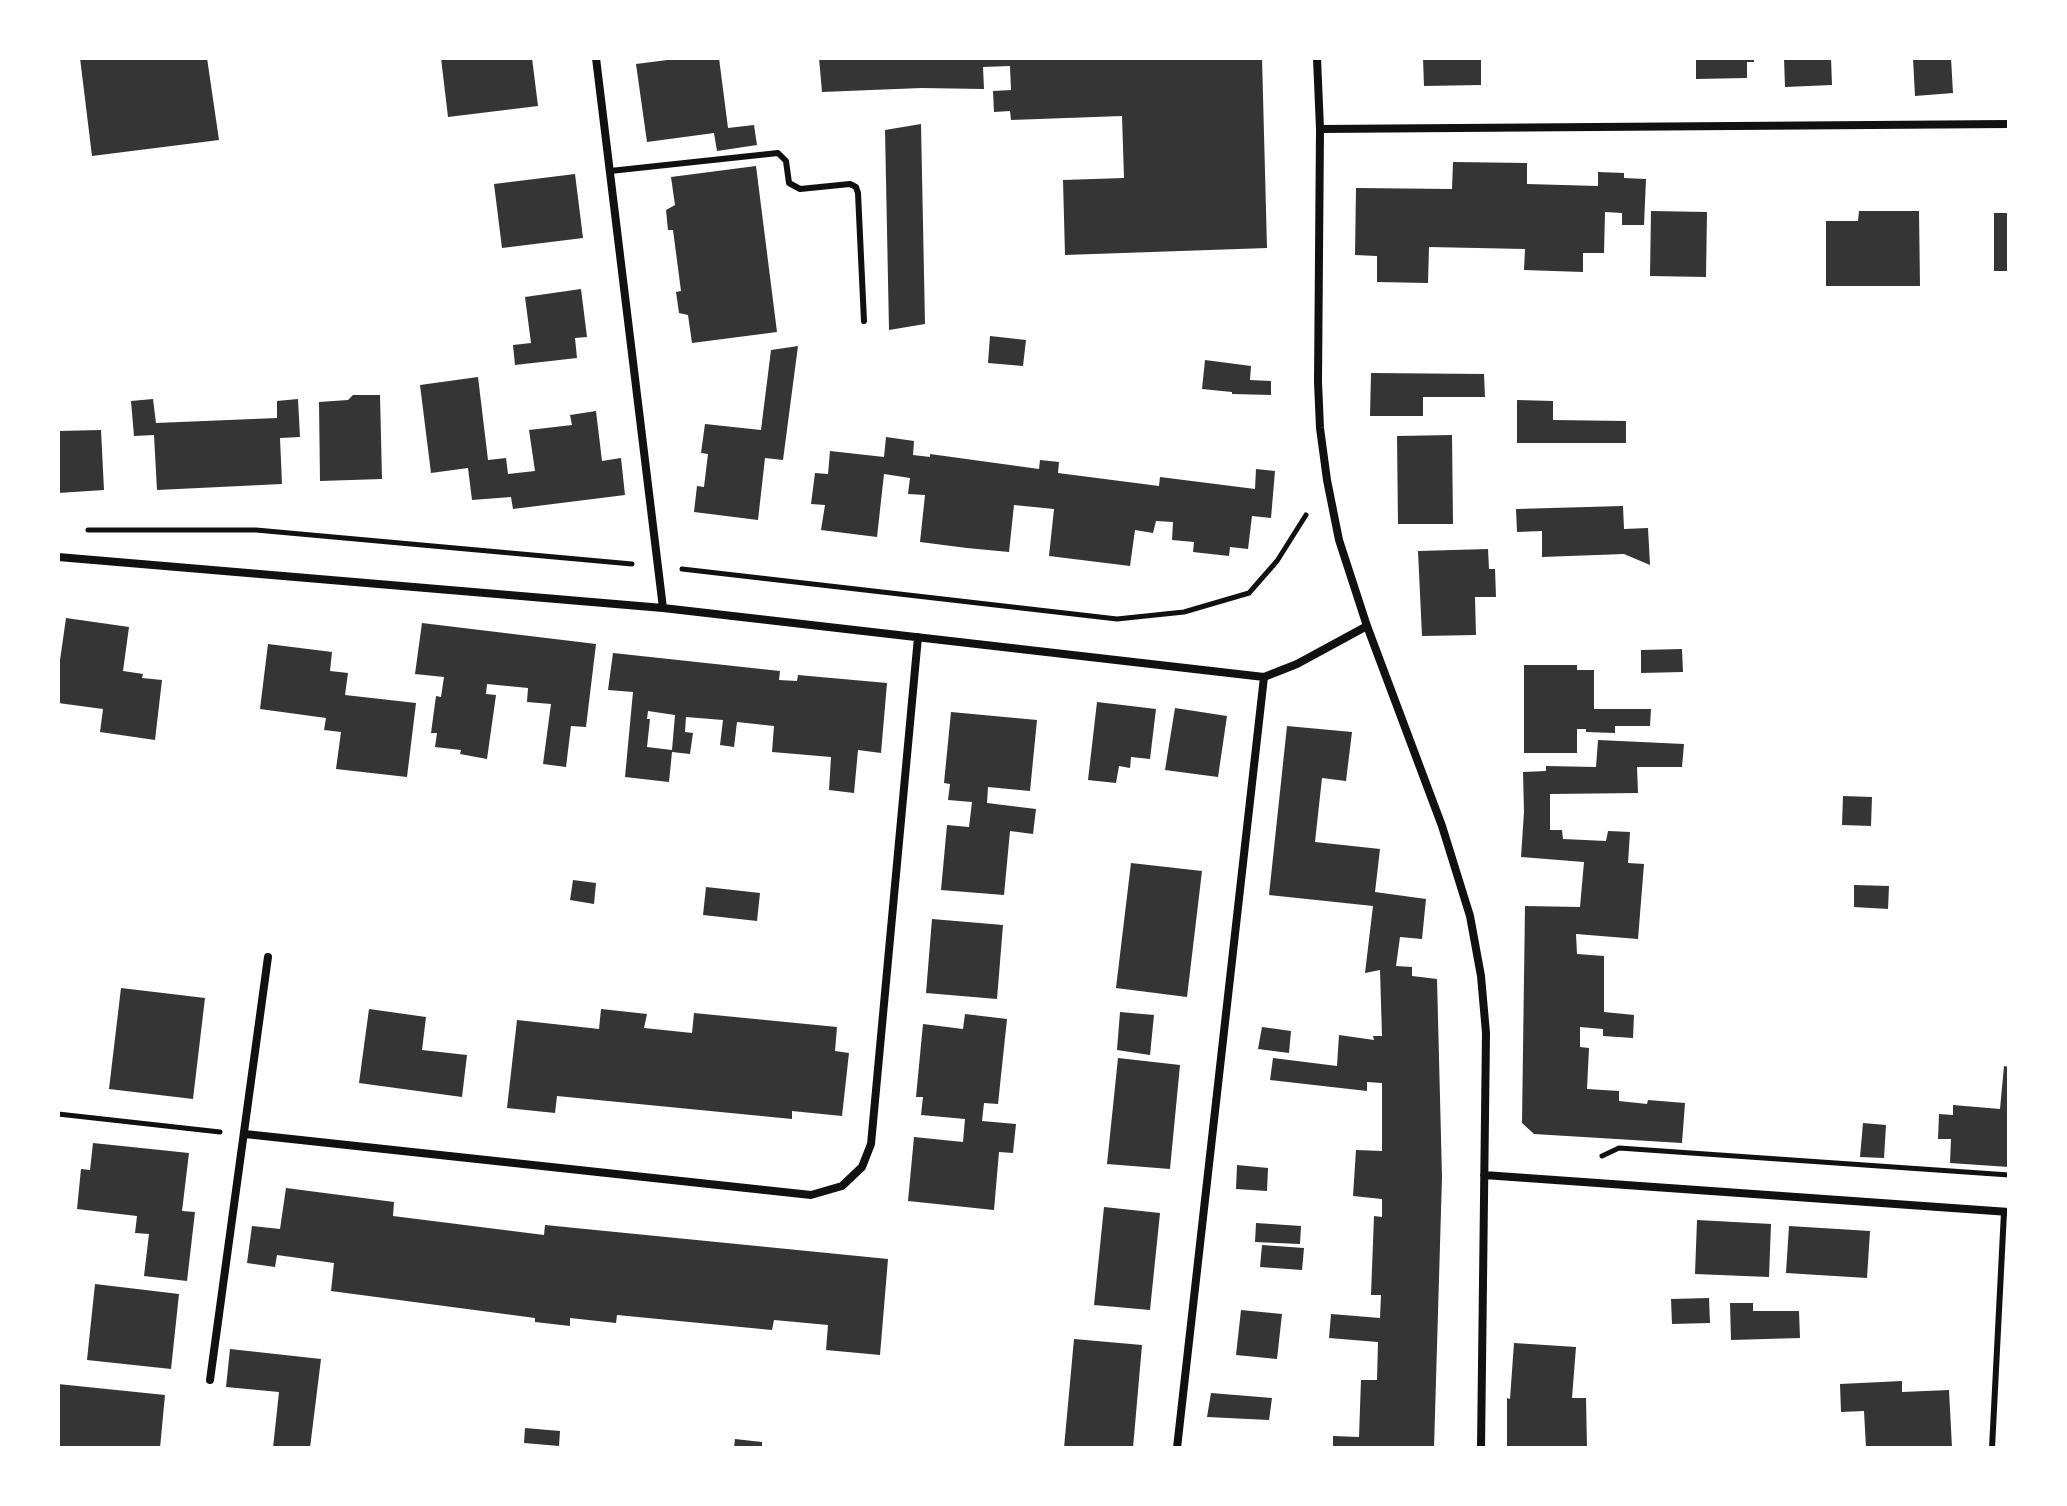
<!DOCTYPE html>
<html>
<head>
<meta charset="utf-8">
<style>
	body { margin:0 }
	#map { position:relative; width:2067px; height:1506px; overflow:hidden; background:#fff; font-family:Quicksand,sans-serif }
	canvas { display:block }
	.frame { position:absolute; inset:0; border:60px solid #fff; pointer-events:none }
</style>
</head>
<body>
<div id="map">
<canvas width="2067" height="1506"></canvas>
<div class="frame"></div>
</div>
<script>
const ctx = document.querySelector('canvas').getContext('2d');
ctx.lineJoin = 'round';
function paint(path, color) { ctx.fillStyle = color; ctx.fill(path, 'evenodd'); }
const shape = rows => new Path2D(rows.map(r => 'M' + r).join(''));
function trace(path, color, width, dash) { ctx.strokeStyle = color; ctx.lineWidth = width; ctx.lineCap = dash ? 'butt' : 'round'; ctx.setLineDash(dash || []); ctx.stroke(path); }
paint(shape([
	[80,58,207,58,219,140,92,156],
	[441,58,532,58,538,106,448,117],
	[683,58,719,58,728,128,754,125,757,145,717,151,714,133,647,142,636,64],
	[819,58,1262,58,1267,248,1065,255,1063,180,1124,178,1122,116,1011,120,1010,111,994,112,993,91,1011,90,1010,66,983,67,984,89,921,88,822,92],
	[1423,58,1481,58,1481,85,1424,86],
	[1696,58,1754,58,1754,62,1747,62,1747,78,1696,79],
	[1784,58,1831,58,1832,85,1785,87],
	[1913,58,1951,58,1953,93,1915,96],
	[921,124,925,324,889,330,885,130],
	[1453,162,1527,163,1527,184,1598,186,1598,172,1624,173,1624,178,1646,179,1644,225,1622,225,1622,213,1605,212,1604,253,1583,253,1583,272,1524,270,1525,249,1429,247,1428,283,1377,282,1377,256,1355,255,1356,188,1452,189],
	[756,166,777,332,692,343,688,315,679,313,676,292,681,291,673,230,668,230,666,210,675,205,671,177],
	[575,174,583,238,502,248,494,184],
	[1651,211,1707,212,1706,277,1650,276],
	[1859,211,1919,211,1920,286,1826,286,1826,221,1858,221],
	[1994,213,2009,213,2009,271,1994,271],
	[581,289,587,337,575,338,577,358,515,365,513,345,531,343,525,297],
	[990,336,1026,340,1023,366,988,363],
	[798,346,783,460,765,458,758,520,694,512,697,486,704,487,708,454,701,453,705,424,761,430,771,350],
	[1205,360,1251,366,1250,380,1271,381,1271,395,1232,394,1232,392,1202,389],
	[1371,373,1484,374,1485,397,1423,397,1423,416,1370,416],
	[478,377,488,460,506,458,508,474,535,471,529,430,572,425,570,415,596,411,602,461,621,458,625,495,513,509,511,497,472,500,468,468,431,473,420,385],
	[353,395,380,395,382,479,320,481,319,402,348,400],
	[153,399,156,423,277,418,277,401,298,399,300,437,280,438,282,484,157,490,154,435,134,436,131,401],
	[1517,400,1553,401,1553,420,1626,421,1626,443,1517,443],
	[101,430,104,490,58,493,58,431],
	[1452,435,1453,524,1398,524,1397,436],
	[886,437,914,441,913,455,930,457,930,454,1039,469,1040,460,1059,462,1058,473,1159,486,1160,477,1255,489,1256,469,1275,471,1271,518,1252,516,1248,549,1230,547,1229,556,1193,552,1194,542,1172,540,1173,522,1156,521,1153,533,1135,530,1130,566,1049,556,1054,509,1014,505,1009,552,967,548,920,542,925,495,908,494,910,478,884,474,877,537,821,530,825,505,811,504,815,473,828,474,830,451,884,457],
	[1623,506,1624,529,1648,528,1650,565,1624,554,1542,557,1542,531,1517,532,1516,509],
	[1488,549,1489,569,1495,569,1496,597,1475,597,1476,635,1422,636,1418,551],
	[66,618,129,627,123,671,143,674,142,678,162,680,155,740,100,732,103,709,58,703,58,674],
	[422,623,596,644,586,727,571,726,566,767,543,764,551,704,527,702,528,688,487,684,486,694,496,695,487,759,460,754,461,750,435,747,437,733,431,733,436,696,441,697,444,677,415,674],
	[268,644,332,652,330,671,348,673,345,695,416,703,407,777,336,769,341,732,324,730,326,718,260,709],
	[1682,649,1683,672,1641,673,1641,650],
	[613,653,780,671,779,680,797,681,798,675,887,683,881,753,858,750,854,793,829,790,831,757,772,752,774,726,737,722,734,747,720,745,723,720,686,717,685,732,693,733,690,754,672,752,669,782,625,777,633,692,608,690],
	[648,711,675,715,672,750,647,747,650,719,647,719],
	[1524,665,1577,665,1577,670,1594,670,1594,709,1651,709,1650,726,1615,726,1615,733,1586,732,1586,729,1577,729,1577,753,1524,753],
	[1097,702,1156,709,1150,759,1131,757,1130,768,1119,766,1116,783,1088,780],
	[1175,708,1227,716,1218,777,1165,770],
	[951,712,1037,720,1030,791,988,787,987,803,1036,809,1033,834,1010,831,1004,895,941,890,947,825,969,827,972,802,948,800,950,784,944,783],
	[1287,726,1352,732,1346,781,1322,778,1315,842,1380,849,1375,892,1426,899,1422,939,1400,937,1396,966,1412,967,1412,976,1437,979,1442,1177,1434,1448,1333,1448,1333,1436,1359,1437,1361,1380,1377,1380,1378,1342,1329,1338,1331,1314,1380,1318,1381,1295,1371,1295,1374,1216,1382,1217,1382,1199,1353,1196,1356,1150,1382,1151,1382,1083,1367,1082,1367,1091,1270,1080,1273,1058,1337,1066,1339,1035,1374,1040,1373,1036,1382,1036,1380,970,1365,973,1373,906,1269,895],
	[1598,740,1684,744,1682,767,1637,767,1638,793,1550,794,1550,830,1562,830,1563,839,1606,841,1608,831,1630,832,1628,863,1644,864,1638,939,1576,934,1577,954,1604,956,1604,1012,1634,1015,1633,1038,1603,1036,1603,1029,1580,1027,1580,1047,1589,1048,1587,1089,1619,1091,1619,1101,1647,1104,1648,1100,1685,1103,1682,1143,1534,1134,1522,1123,1525,906,1580,907,1584,862,1521,857,1524,812,1523,772,1546,771,1546,766,1596,767],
	[1843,796,1872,797,1871,826,1842,825],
	[1131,863,1202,871,1187,997,1116,988],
	[573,880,596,883,594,904,570,900],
	[1854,885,1889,886,1888,909,1854,907],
	[706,887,760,893,757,921,703,915],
	[932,919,1003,925,997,999,926,993],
	[121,988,205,998,193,1099,109,1089],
	[369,1009,426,1017,422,1050,467,1055,462,1097,359,1083],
	[601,1009,647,1014,644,1028,692,1033,694,1013,837,1027,835,1051,849,1053,842,1116,792,1111,792,1119,557,1096,555,1113,507,1108,517,1020,599,1029],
	[1120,1012,1154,1015,1150,1055,1117,1050],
	[965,1014,1007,1019,998,1104,984,1103,982,1121,1016,1124,1013,1153,999,1152,994,1210,908,1201,914,1137,963,1142,965,1119,921,1115,923,1097,916,1097,923,1024,963,1029],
	[1262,1027,1291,1031,1289,1053,1258,1049],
	[1118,1058,1180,1065,1170,1169,1107,1164],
	[2004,1066,2009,1067,2009,1167,1950,1163,1951,1139,1938,1139,1939,1114,1953,1115,1953,1105,2000,1109],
	[1863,1123,1886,1125,1884,1158,1860,1157],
	[93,1143,189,1153,182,1211,195,1212,187,1281,144,1276,149,1234,135,1233,137,1216,77,1209,81,1169,90,1170],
	[1237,1165,1268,1168,1267,1191,1236,1189],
	[286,1188,394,1202,393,1216,544,1235,545,1225,888,1259,880,1355,826,1350,828,1325,774,1320,772,1330,617,1315,616,1323,570,1318,570,1326,535,1322,535,1318,331,1291,334,1263,277,1255,275,1267,247,1263,252,1226,280,1229],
	[1104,1207,1160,1213,1150,1310,1094,1305],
	[1697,1220,1771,1224,1769,1277,1695,1274],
	[1256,1223,1301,1226,1300,1244,1255,1242],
	[1789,1226,1870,1231,1867,1278,1786,1273],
	[1262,1245,1304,1248,1302,1270,1260,1267],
	[95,1284,179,1294,171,1369,87,1360],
	[1709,1298,1710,1323,1672,1324,1671,1299],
	[1730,1303,1753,1303,1753,1311,1799,1311,1800,1338,1731,1340],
	[1241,1310,1282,1314,1277,1359,1236,1355],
	[1074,1339,1142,1345,1133,1448,1064,1448],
	[1514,1343,1576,1347,1572,1398,1586,1398,1587,1448,1507,1448,1507,1398,1510,1399],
	[230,1349,321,1359,310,1448,273,1448,279,1392,226,1387],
	[1902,1381,1902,1392,1949,1390,1952,1448,1866,1448,1864,1411,1841,1412,1840,1384],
	[58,1384,165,1395,160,1448,58,1448],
	[1211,1393,1272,1398,1269,1420,1207,1417],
	[525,1428,560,1431,559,1446,524,1443],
	[735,1439,762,1442,762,1448,734,1448]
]), '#353535');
trace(shape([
	[88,530,256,530,632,564],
	[682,569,1117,619,1184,612,1249,593,1277,561,1306,515],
	[58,1114,220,1132],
	[1602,1156,1619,1148,2009,1175]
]), '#111', 5);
trace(shape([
	[610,171,778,153,786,161,789,183,800,189,850,184,856,187,858,193,864,321],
	[1992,1448,2004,1212]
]), '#111', 6);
trace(shape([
	[596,58,663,608],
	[1317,58,1320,129,1318,382,1320,428,1327,480,1339,540,1367,626,1442,826,1470,916,1481,976,1486,1033,1481,1448],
	[1320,129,2009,124],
	[58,557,663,608,1264,677,1297,664,1367,626],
	[245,1134,811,1195,842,1186,862,1167,871,1144,918,637],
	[1484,1175,2009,1212],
	[210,1380,268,957],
	[1177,1448,1264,677]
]), '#111', 8);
</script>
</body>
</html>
